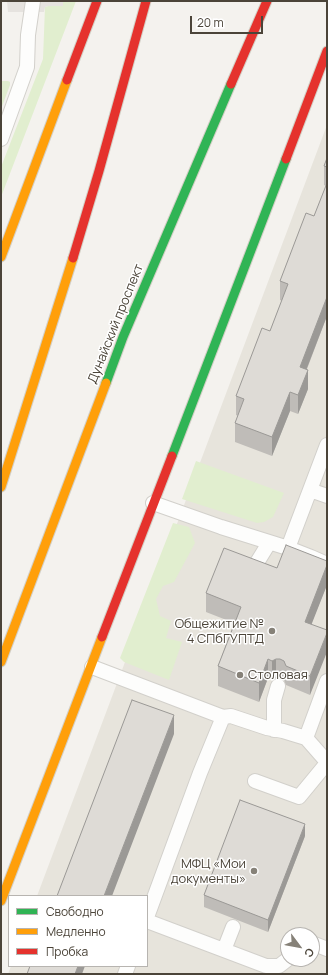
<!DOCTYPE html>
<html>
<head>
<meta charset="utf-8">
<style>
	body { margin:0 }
	#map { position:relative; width:328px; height:975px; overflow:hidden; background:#f4f2ee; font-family:Manrope,sans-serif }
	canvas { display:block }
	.frame { position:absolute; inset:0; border:2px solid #4b4439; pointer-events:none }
	.legend { position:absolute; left:8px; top:895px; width:140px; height:72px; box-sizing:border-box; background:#fff; border:1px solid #b7b4b0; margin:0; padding:5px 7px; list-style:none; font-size:12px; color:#4b4439 }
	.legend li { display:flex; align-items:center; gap:8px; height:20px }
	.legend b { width:20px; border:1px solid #b7b4b0 }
	.north { position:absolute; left:280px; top:927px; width:40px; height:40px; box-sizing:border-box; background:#fff; border:1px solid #b7b4b0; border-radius:50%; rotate:122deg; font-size:11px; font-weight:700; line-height:16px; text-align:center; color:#4b4439 }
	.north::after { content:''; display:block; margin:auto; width:14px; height:18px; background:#868178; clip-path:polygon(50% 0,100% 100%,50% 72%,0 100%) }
	.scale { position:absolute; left:190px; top:16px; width:73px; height:18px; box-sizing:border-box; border:2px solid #4b4439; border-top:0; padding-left:5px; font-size:12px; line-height:14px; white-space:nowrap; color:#4b4439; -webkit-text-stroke:3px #fff; paint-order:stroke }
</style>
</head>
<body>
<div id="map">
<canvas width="328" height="975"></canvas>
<div class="frame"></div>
<ul class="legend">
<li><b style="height:5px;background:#30b455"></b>Свободно</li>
<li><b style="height:5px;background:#ff9f0a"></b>Медленно</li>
<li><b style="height:5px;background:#e5322d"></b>Пробка</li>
</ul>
<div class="north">С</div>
<div class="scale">20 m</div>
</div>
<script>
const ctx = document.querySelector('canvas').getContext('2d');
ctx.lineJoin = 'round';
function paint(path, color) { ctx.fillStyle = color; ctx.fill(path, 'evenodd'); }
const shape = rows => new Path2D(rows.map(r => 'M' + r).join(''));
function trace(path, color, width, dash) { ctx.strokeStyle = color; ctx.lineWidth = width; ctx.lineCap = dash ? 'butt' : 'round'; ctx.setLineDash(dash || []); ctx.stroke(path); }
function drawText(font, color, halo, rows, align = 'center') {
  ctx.font = font + ' Manrope,sans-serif'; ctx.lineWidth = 3; ctx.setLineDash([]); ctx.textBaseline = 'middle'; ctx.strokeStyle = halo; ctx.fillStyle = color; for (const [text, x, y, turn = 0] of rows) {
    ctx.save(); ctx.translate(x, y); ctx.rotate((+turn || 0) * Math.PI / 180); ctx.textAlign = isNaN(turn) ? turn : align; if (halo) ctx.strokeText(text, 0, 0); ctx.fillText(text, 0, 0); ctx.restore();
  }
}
paint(shape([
	[327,125,327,974,8,974,11,966,147,966,147,896,37,896],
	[288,935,312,935,312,959,288,959]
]), '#e7e4dc');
paint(shape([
	[63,1,76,1,1,197,1,167,43,59,45,7,48,6,63,6],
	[1,81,8,81,10,82,10,85,1,109],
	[196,461,284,493,273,517,264,522,257,523,182,499],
	[173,523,189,527,195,543,174,582,163,586,156,599,160,616,171,621,166,638,182,642,169,680,124,662,120,658]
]), '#e1eecf');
paint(shape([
	[7,1,63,1,63,6,48,6,45,7,44,12,8,12]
]), '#e6e3df');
const lane = shape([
	[1,139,27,67,28,35,33,1],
	[310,490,327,496],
	[153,503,221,527,288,548,311,557,327,564],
	[288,548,327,445],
	[253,569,269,543],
	[92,667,223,717,200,773,147,917],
	[223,717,231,716,267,728,283,731,306,738,327,681],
	[274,730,274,700,278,686],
	[306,738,327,762],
	[255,781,299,797,327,763],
	[147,921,266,966,279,966,288,959],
	[312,943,327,949],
	[224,950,233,927],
	[125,974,128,966]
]);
const fast = shape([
	[106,383,123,337,231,84],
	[172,456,286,159]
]);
const slow = shape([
	[1,257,67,80],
	[1,487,73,258],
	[1,662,106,383],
	[1,901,102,637]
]);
const jam = shape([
	[67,80,97,1],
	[231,84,267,1],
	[286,159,327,51],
	[73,258,99,171,146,1],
	[102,637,172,456]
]);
trace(lane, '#d2d0cb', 16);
trace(fast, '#d3cfc5', 11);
trace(slow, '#d3cfc5', 11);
trace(jam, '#d3cfc5', 11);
trace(lane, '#fdfdfc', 14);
trace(fast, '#30b455', 9);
trace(slow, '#ff9f0a', 9);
trace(jam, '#e5322d', 9);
paint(shape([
	[327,158,327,316,307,369,308,389,298,414,290,411,272,456,235,442,235,423,238,416,236,415,236,396,270,331,282,301,280,300,280,281,314,216,326,186,324,185,324,166],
	[327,561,327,585,311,624,310,695,286,685,284,680,280,678,276,678,272,680,268,678,259,702,218,686,218,666,234,623,206,612,206,593,277,568],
	[305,836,268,932,204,907,204,895]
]), '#bfbcb8');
paint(shape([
	[327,297,327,316,300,386,300,367],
	[308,370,308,389,298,414,298,395],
	[290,392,290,411,272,456,272,437],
	[327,565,327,585,305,641,305,622],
	[327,633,327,652,310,695,310,676],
	[268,659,268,678,259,702,259,683],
	[276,659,276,678,272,680,272,661],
	[174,715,174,734,112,896,104,896],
	[305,824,305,836,268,932,268,920],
	[78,966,85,966,82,974,75,974]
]), '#9b9996');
const building = shape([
	[327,158,327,167,324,166,327,158],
	[327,183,327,297,300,367,308,370,298,395,290,392,272,437,235,423,244,399,236,396,262,328,270,331,288,284,280,281,306,213,314,216,327,183],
	[286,545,327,561,327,565,305,622,327,630,327,633,310,676,286,666,284,661,280,659,276,659,272,661,268,659,259,683,218,666,241,607,206,593,224,548,277,568,286,545],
	[132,700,174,715,104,896,57,896,132,700],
	[240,800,305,824,268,920,204,895,240,800],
	[30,966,78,966,75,974,27,974,30,966]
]);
paint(building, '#dedbd6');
trace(building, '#9b9996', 1);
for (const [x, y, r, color] of [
	[272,631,4,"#868178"],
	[240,675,4,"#868178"],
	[254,871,4,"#868178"]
]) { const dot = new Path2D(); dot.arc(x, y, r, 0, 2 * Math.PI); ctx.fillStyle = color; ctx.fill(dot); trace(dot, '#fff', 1.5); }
drawText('13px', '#4b4439', '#fff', [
	["Дунайский проспект",116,324,-68]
]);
drawText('13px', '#4b4439', '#fff', [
	["Общежитие №",264,624],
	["4 СПбГУПТД",264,639],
	["Столовая",248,675,"left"],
	["МФЦ «Мои",246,864],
	["документы»",246,879]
], 'right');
</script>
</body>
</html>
